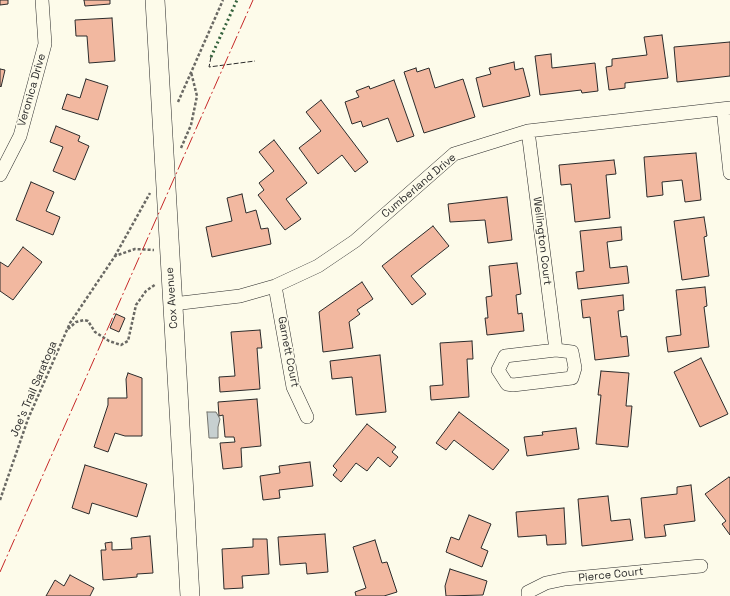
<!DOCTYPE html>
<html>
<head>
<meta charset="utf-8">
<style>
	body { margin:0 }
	canvas { display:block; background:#fdfbea }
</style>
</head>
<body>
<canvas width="730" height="596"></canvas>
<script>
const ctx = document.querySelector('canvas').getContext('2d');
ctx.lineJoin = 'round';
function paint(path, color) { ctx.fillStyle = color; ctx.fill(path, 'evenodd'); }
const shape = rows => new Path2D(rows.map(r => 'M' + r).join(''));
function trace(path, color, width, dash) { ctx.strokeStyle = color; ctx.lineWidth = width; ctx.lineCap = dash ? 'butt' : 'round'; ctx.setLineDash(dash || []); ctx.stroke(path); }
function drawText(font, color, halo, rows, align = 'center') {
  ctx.font = font + ' "Space Grotesk",sans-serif'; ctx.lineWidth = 3; ctx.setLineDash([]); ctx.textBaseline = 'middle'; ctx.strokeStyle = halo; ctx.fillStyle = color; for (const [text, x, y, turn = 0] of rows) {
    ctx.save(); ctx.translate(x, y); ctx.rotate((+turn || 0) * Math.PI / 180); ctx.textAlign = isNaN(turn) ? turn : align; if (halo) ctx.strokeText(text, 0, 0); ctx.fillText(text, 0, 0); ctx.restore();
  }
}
const water = shape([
	[207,412,216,412,220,419,218,427,218,438,209,438,207,412]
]);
paint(water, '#c7d0d0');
trace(water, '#74746e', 1);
const building = shape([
	[0,0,8,0,8,4,0,5,0,0],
	[84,0,110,0,110,4,85,6,84,0],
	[112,18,115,61,89,63,87,36,76,36,75,20,112,18],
	[662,35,668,78,625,83,625,88,609,90,606,67,612,66,612,59,647,55,644,37,662,35],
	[730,42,730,76,677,82,674,47,730,42],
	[551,54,552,68,595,63,598,91,582,93,581,90,540,95,535,56,551,54],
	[514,62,515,70,523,68,530,96,483,107,476,78,491,74,489,68,514,62],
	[416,68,417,72,429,68,435,88,463,79,475,117,424,133,404,72,416,68],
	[0,69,5,70,1,87,0,86,0,69],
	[86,79,108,86,98,120,62,109,67,94,80,98,86,79],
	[394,80,414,136,397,142,388,118,363,127,361,121,352,124,345,102,359,97,356,91,369,86,370,89,394,80],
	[321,100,368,162,355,172,342,155,318,174,299,148,321,131,306,112,321,100],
	[56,126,80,136,78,141,89,146,75,180,53,171,63,147,50,142,56,126],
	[274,140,307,183,286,199,301,219,285,230,258,195,264,190,259,183,274,171,259,152,274,140],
	[696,153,701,200,685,202,682,180,662,182,663,195,647,197,644,157,696,153],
	[614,160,616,174,606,175,610,218,575,222,571,184,561,185,559,165,614,160],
	[31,182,54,192,46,211,60,217,53,235,16,220,31,182],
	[242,194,246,213,256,210,261,229,268,228,271,244,212,257,206,227,232,221,227,198,242,194],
	[507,197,512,240,488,243,485,220,450,222,448,204,507,197],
	[704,217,707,236,704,237,709,276,682,280,674,221,704,217],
	[433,226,449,246,411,276,426,294,412,305,382,266,433,226],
	[621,227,622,240,607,242,610,268,627,266,629,283,578,289,576,272,584,271,580,231,621,227],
	[23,247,42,262,13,300,0,291,0,262,8,267,23,247],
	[517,263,521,294,516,295,518,314,522,313,524,331,487,335,485,318,488,318,486,297,492,296,489,266,517,263],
	[362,282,373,299,357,310,360,314,349,322,353,348,323,352,319,312,362,282],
	[705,287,707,306,704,307,709,347,668,352,666,337,681,335,676,290,705,287],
	[623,295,624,310,618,311,621,337,627,336,629,356,595,360,590,317,583,318,581,300,623,295],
	[116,314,125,318,119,332,110,328,116,314],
	[260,330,262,348,257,348,260,389,220,392,219,377,235,376,231,332,260,330],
	[472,341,473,359,467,359,469,397,431,400,430,386,443,385,440,343,472,341],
	[380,355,386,412,356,415,352,377,332,379,330,361,380,355],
	[701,358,728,414,700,427,674,372,701,358],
	[601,371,629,373,626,406,632,406,628,447,596,444,601,395,598,395,601,371],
	[128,373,142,378,142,436,125,436,115,433,108,452,94,447,108,405,108,398,127,398,126,379,128,373],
	[257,399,261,446,241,448,242,467,223,469,220,443,235,442,234,437,225,437,223,415,219,416,218,402,257,399],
	[459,412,509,450,493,470,454,440,446,450,436,443,459,412],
	[367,424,396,447,392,452,398,457,390,467,378,457,367,471,356,463,341,482,333,475,337,470,333,466,367,424],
	[576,428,579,449,527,456,524,437,543,435,542,432,576,428],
	[310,462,313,486,279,490,280,498,263,500,260,476,280,473,279,466,310,462],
	[85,465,147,484,137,517,92,503,89,514,72,508,85,465],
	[729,477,730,478,730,535,722,524,726,521,705,494,729,477],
	[691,485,695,521,664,525,666,536,645,538,641,498,677,494,677,487,691,485],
	[608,496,611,521,630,519,633,540,582,546,578,499,608,496],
	[564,508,566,544,547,545,546,535,518,537,516,512,564,508],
	[469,515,491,524,481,548,488,551,482,567,446,552,451,537,459,540,469,515],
	[325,534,328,572,307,574,306,563,280,565,278,537,325,534],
	[150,536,153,573,137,574,137,577,103,580,101,550,106,550,105,543,112,542,112,550,132,549,131,538,150,536],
	[253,539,267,539,269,574,242,576,243,588,224,589,222,549,253,547,253,539],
	[375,540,382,563,387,562,397,592,384,596,356,596,355,592,366,588,353,547,375,540],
	[450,569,487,581,483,595,446,596,445,586,450,569],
	[70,575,94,588,90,596,46,596,55,580,64,586,70,575]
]);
paint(building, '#f2b8a0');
trace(building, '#2b2b2b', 1);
const minor = shape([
	[723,109,730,173],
	[528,131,556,350],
	[0,175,20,136,45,44,42,0],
	[275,286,293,387,307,417],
	[173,304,240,296,275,286,318,266,355,241,454,154,528,131,730,108],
	[556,350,572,352,575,368,572,378,513,385,507,384,498,370,505,356,556,350],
	[528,596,528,592,546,583,565,579,701,566]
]);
const secondary = shape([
	[155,0,190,596]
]);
trace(minor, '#2b2b2b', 14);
trace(secondary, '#2b2b2b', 20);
trace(shape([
	[178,102,223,0],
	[181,148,191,125,197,96,191,72],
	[115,256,150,193],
	[68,329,76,322,84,320,88,321,95,332,109,341,121,345,128,341,136,305,146,291,156,284],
	[0,500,28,419,70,323,115,256,135,249,154,250]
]), '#6a6964', 2.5, [3, 2]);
trace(minor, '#fdfbea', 13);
trace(secondary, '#fdfbea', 19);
trace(shape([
	[211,57,237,0]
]), '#34623c', 3, [2, 3]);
trace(shape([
	[211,57,209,67,255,61]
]), '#2b2b2b', 1, [5, 2]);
trace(shape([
	[0,572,253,0]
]), '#c62828', 1, [14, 3, 2, 3]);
drawText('11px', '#2b2b2b', '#fdfbea', [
	["Veronica Drive",32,90,-74],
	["Cumberland Drive",419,186,-40],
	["Wellington Court",542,241,83],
	["Cox Avenue",172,298,-94],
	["Garnett Court",288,352,79],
	["Joe's Trail Saratoga",34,389,-67],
	["Pierce Court",611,575,-6]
]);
</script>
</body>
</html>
